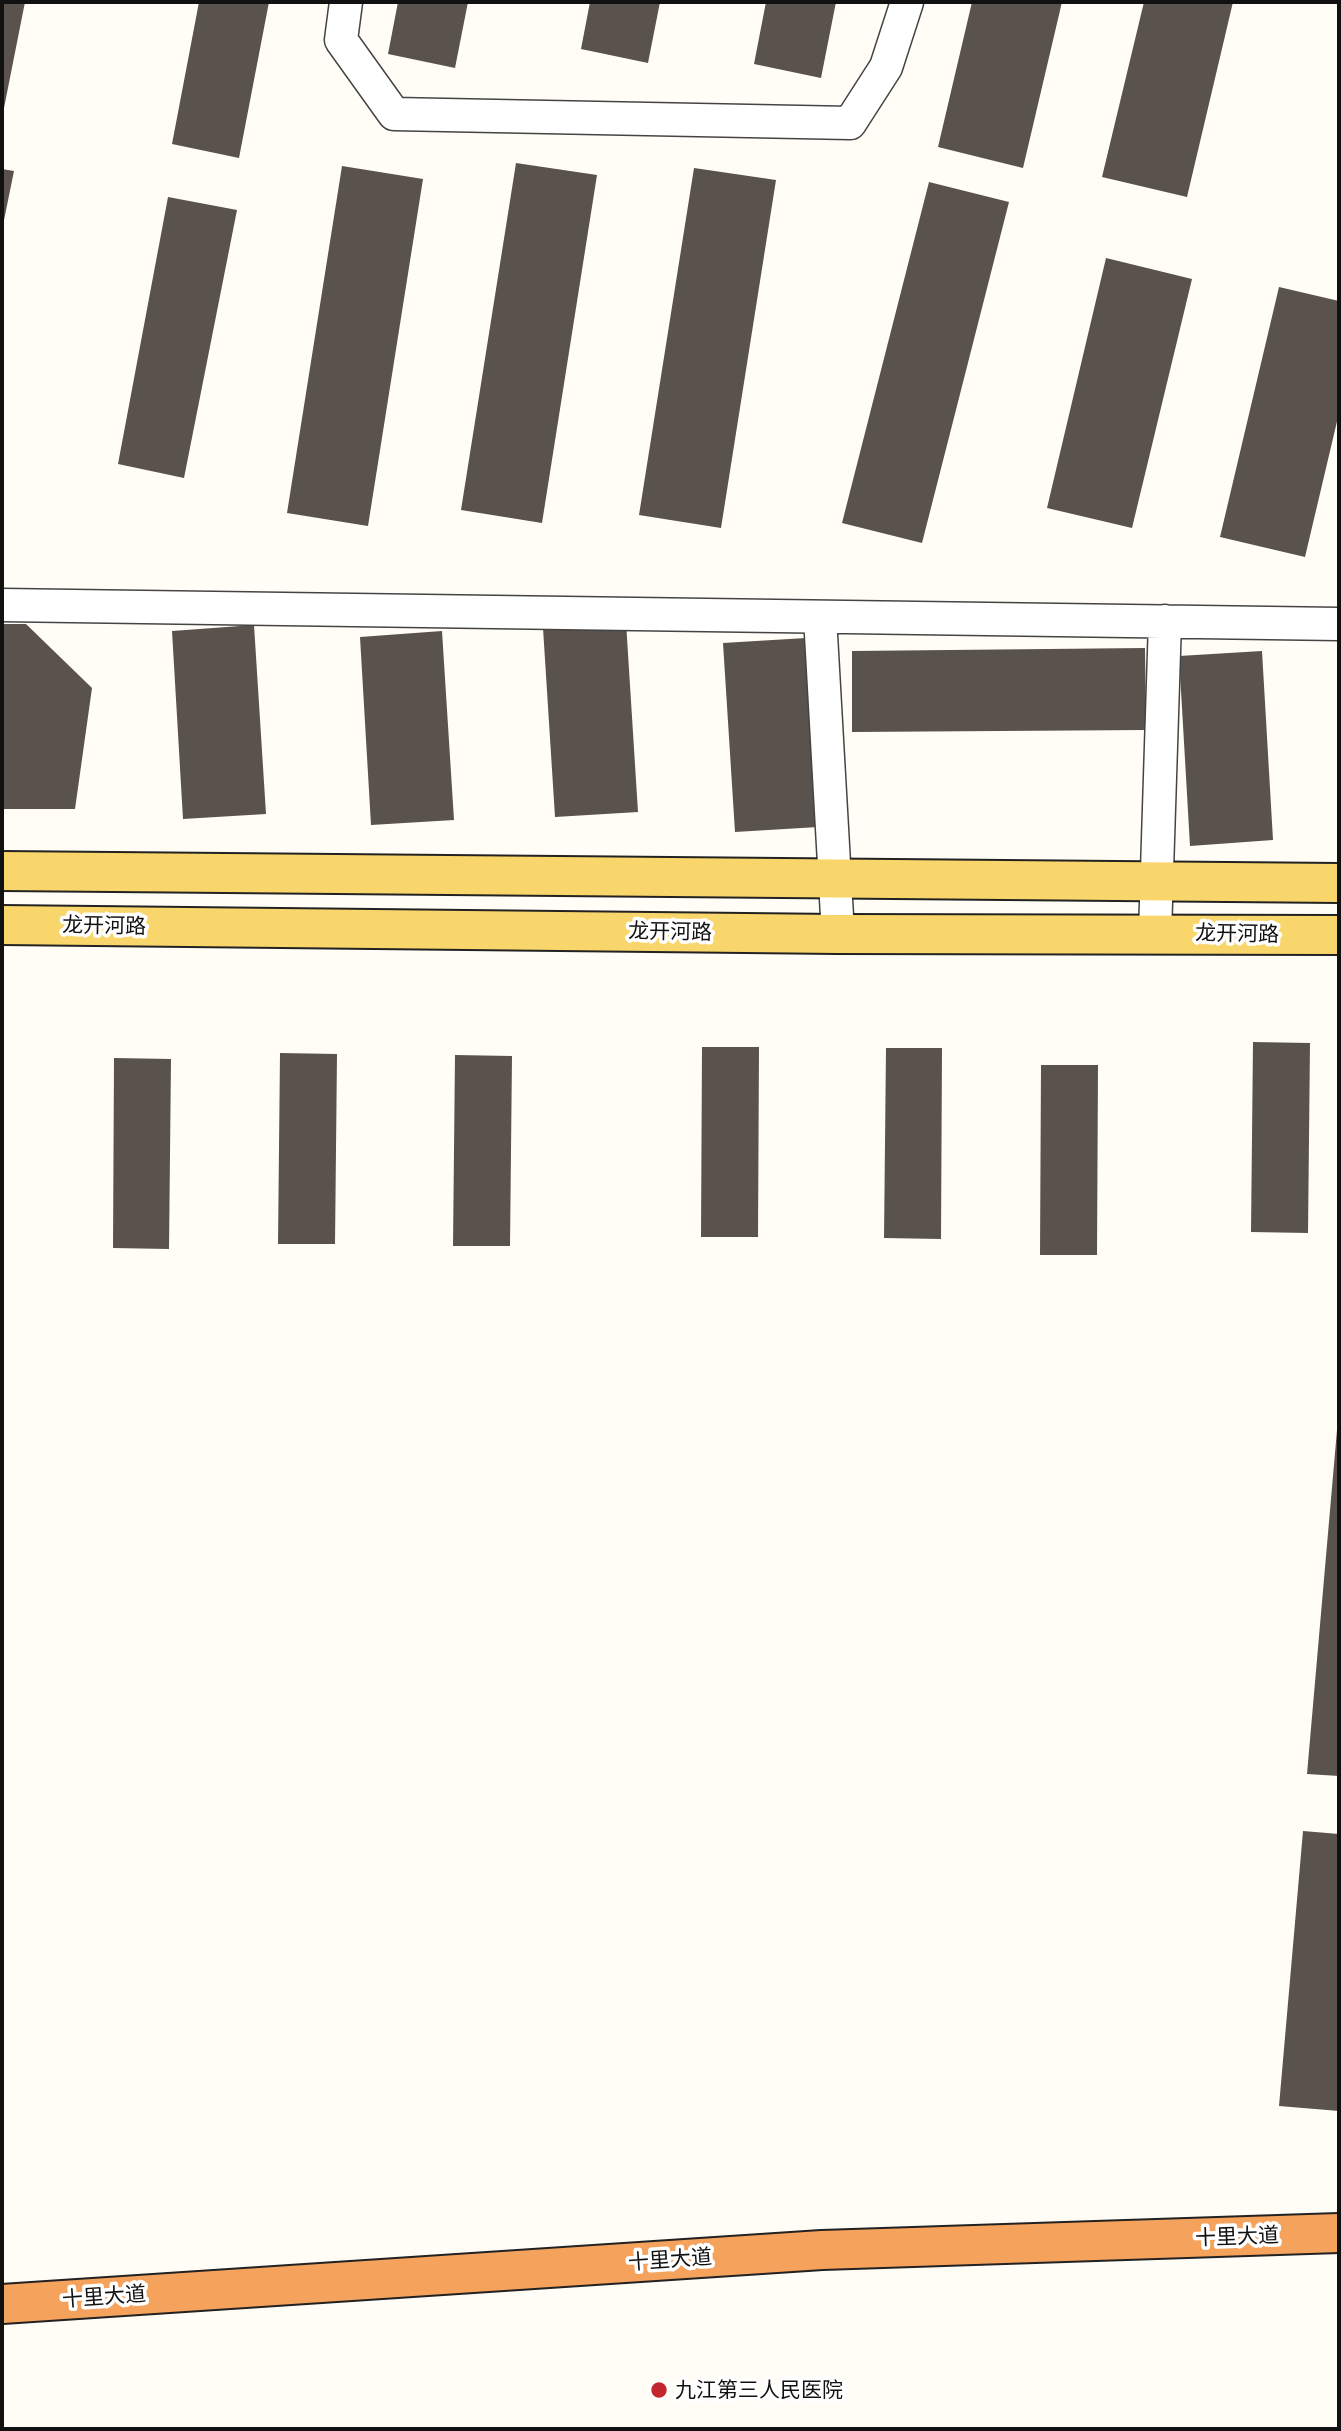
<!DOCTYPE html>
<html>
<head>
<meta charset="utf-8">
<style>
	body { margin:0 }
	#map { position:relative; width:1341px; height:2431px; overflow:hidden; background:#fffdf5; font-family:"Playfair Display",serif }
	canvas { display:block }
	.frame { position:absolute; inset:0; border:4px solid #111; pointer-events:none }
</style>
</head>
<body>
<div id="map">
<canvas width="1341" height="2431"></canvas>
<div class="frame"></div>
</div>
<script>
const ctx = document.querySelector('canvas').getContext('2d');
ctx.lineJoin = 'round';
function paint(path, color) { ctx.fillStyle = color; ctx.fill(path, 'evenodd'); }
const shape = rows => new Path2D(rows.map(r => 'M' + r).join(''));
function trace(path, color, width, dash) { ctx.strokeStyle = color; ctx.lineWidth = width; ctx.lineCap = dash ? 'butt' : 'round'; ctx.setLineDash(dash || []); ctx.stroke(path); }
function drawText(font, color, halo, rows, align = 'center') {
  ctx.font = font + ' "Playfair Display","Noto Sans SC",serif'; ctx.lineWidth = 7; ctx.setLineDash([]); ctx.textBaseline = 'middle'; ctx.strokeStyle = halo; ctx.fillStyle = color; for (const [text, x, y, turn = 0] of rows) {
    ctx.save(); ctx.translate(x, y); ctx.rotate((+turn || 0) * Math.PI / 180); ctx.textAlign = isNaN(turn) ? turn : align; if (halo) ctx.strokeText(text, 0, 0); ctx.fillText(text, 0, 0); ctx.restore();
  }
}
paint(shape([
	[2,2,25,2,4,108,2,107],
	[199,2,269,2,239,158,172,144],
	[398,2,468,2,455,68,388,54],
	[590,2,660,2,648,63,581,49],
	[766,2,836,2,821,78,754,64],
	[972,2,1062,2,1023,168,938,147],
	[1144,2,1233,2,1187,197,1102,177],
	[516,163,597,175,542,523,461,510],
	[342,166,423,179,368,526,287,513],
	[694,168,776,180,721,528,639,515],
	[2,169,14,171,3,225,2,225],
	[929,182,1009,202,922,543,842,523],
	[168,197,237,210,184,478,118,464],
	[1106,258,1192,279,1132,528,1047,508],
	[1279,287,1339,301,1339,413,1305,557,1220,537],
	[626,622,638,812,555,817,543,628],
	[2,624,26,624,92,688,75,809,2,809],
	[254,625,266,814,183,819,172,631],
	[442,631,454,820,371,825,360,637],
	[806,638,818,827,735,832,723,643],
	[1145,648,1146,730,852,732,852,651],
	[1262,651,1273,840,1190,846,1179,656],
	[1253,1042,1310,1043,1308,1233,1251,1232],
	[702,1047,759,1047,758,1237,701,1237],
	[886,1048,942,1048,941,1239,884,1238],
	[280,1053,337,1054,335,1244,278,1244],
	[455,1055,512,1056,510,1246,453,1246],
	[114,1058,171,1059,169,1249,113,1248],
	[1041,1065,1098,1065,1097,1255,1040,1255],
	[1337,1430,1339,1430,1339,1776,1307,1774],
	[1303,1831,1339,1834,1339,2111,1279,2106]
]), '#5a524d');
const street = shape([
	[346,2,341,40,394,114,850,123,886,67,907,2],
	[2,605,1339,624],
	[820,617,838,934],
	[1155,933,1165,621]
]);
const primary = shape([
	[2,871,1339,883],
	[2,925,838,934,1339,935]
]);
const highway = shape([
	[2,2304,822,2250,1339,2233]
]);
trace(street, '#444', 35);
trace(primary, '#222', 42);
trace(highway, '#222', 42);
trace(street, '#fff', 32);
trace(primary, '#f9d66b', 38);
trace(highway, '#f5a25d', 38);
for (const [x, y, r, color] of [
	[659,2390,9,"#c4262e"]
]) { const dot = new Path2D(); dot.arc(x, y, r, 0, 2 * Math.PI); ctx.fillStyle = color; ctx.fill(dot); trace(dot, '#fff', 2.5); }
drawText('21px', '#111', '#fff', [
	["龙开河路",104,926,1],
	["龙开河路",670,932,1],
	["龙开河路",1237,934,1],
	["十里大道",1237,2237,-2],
	["十里大道",670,2260,-4],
	["十里大道",104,2297,-4]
]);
drawText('21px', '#111', '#fff', [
	["九江第三人民医院",675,2390]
], 'left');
</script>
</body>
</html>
